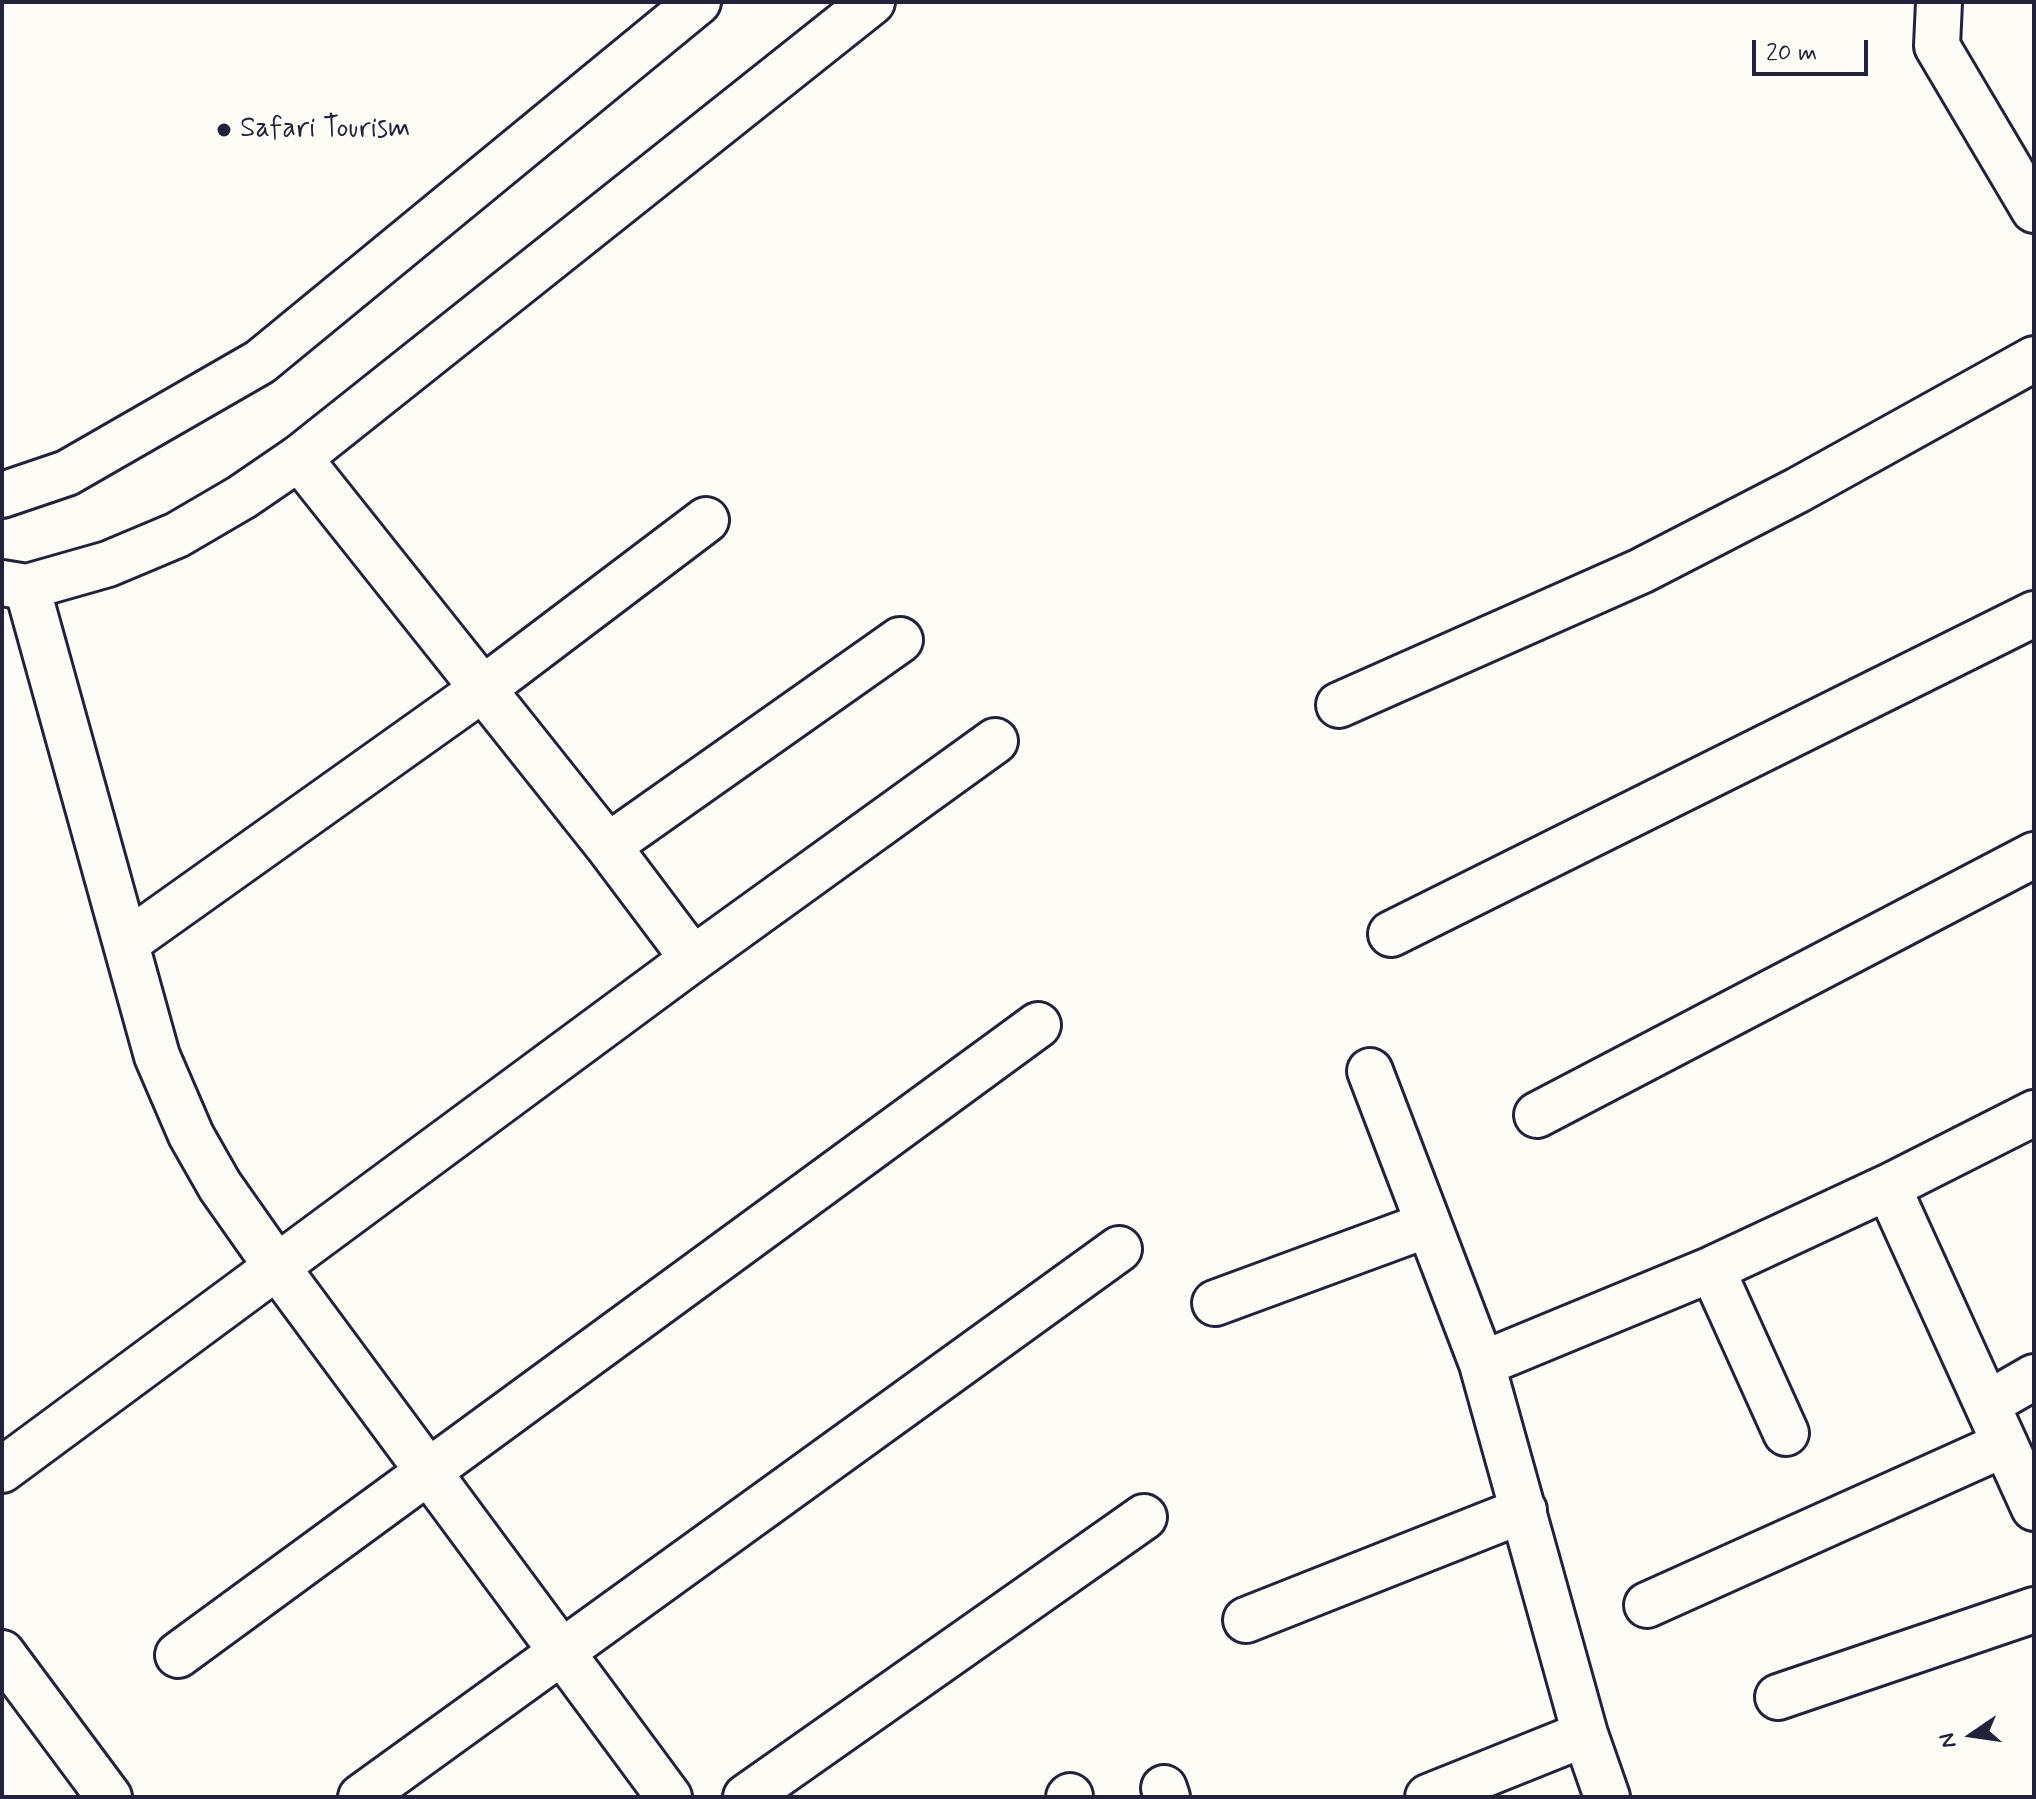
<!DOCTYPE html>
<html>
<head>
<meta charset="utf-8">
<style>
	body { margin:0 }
	#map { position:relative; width:2036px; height:1799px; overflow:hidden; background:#fdfcf7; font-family:Mynerve,sans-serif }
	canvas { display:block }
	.frame { position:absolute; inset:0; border:4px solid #22223b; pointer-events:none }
	.north { position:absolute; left:1932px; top:1695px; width:80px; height:80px; -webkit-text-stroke:6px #fdfcf7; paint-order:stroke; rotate:257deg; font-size:22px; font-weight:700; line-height:32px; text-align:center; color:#22223b }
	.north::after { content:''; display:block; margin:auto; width:28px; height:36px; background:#22223b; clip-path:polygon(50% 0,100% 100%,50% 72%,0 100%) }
	.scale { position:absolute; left:1752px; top:40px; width:116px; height:36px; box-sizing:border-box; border:4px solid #22223b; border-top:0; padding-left:10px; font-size:24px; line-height:28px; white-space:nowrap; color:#22223b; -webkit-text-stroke:6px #fdfcf7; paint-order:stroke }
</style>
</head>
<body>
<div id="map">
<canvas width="2036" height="1799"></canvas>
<div class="frame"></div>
<div class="north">N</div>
<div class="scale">20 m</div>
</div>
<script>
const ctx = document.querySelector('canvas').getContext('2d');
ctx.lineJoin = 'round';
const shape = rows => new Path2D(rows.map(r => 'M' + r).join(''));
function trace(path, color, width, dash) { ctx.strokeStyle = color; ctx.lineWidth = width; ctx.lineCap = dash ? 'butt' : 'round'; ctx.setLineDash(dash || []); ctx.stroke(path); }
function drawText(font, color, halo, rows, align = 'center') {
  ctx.font = font + ' Mynerve,sans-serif'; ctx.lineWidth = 8; ctx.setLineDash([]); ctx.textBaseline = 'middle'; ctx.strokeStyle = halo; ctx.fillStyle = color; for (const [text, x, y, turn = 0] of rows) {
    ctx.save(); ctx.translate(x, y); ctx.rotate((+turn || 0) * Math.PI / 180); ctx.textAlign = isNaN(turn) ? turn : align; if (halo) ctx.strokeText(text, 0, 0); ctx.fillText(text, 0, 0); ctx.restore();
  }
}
const minor = shape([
	[1939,2,1937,46,2034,210],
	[299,458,608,846,693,959],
	[27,587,157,1056,191,1135,220,1186,277,1267,669,1797],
	[1339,705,1641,571,1798,490,2034,359],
	[608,846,900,640],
	[1391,934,2034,614],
	[126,943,484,688,706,520],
	[1370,1071,1482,1364,1585,1734,1607,1797],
	[1537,1115,2034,855],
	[1888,1187,2034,1508],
	[1712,1269,1786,1433],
	[1215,1303,1427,1225],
	[1482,1364,1712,1269,1888,1187,2034,1113],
	[1987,1404,2034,1377],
	[2,1470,693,959,995,741],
	[1647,1605,2005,1444],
	[1246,1620,1524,1510],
	[2,1653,109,1797],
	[178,1655,1038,1025],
	[1778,1697,2034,1610],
	[1164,1788,1167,1797],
	[361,1797,1119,1249],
	[746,1797,1144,1517],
	[1069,1797,1070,1796],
	[1428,1797,1585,1734]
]);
const highway = shape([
	[2,495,67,473,260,362,698,2],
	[2,583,27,587,108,564,177,535,242,497,299,458,872,2]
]);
trace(minor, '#22223b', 50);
trace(highway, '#22223b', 50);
trace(minor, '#fdfcf7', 44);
trace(highway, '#fdfcf7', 44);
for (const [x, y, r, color] of [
	[224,130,8,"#22223b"]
]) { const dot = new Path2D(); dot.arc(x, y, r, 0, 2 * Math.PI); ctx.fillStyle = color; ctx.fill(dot); trace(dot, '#fdfcf7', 3); }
drawText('28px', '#22223b', '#fdfcf7', [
	["Safari Tourism",240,130]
], 'left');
</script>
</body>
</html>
